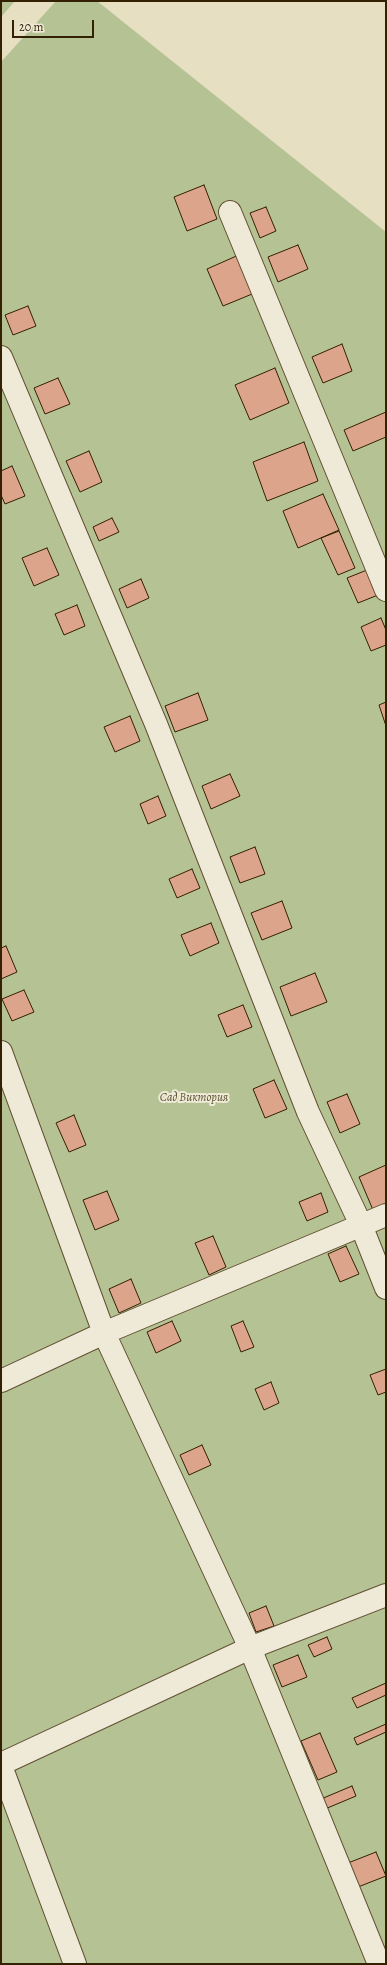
<!DOCTYPE html>
<html>
<head>
<meta charset="utf-8">
<style>
	body { margin:0 }
	#map { position:relative; width:387px; height:1965px; overflow:hidden; background:#e7dfc1; font-family:Alegreya,serif }
	canvas { display:block }
	.frame { position:absolute; inset:0; border:2px solid #342002; pointer-events:none }
	.scale { position:absolute; left:12px; top:20px; width:82px; height:18px; box-sizing:border-box; border:2px solid #342002; border-top:0; padding-left:5px; font-size:12px; line-height:14px; white-space:nowrap; color:#342002; -webkit-text-stroke:3px #efead7; paint-order:stroke }
</style>
</head>
<body>
<div id="map">
<canvas width="387" height="1965"></canvas>
<div class="frame"></div>
<div class="scale">20 m</div>
</div>
<script>
const ctx = document.querySelector('canvas').getContext('2d');
ctx.lineJoin = 'round';
function paint(path, color) { ctx.fillStyle = color; ctx.fill(path, 'evenodd'); }
const shape = rows => new Path2D(rows.map(r => 'M' + r).join(''));
function trace(path, color, width, dash) { ctx.strokeStyle = color; ctx.lineWidth = width; ctx.lineCap = dash ? 'butt' : 'round'; ctx.setLineDash(dash || []); ctx.stroke(path); }
function drawText(font, color, halo, rows, align = 'center') {
  ctx.font = font + ' Alegreya,serif'; ctx.lineWidth = 4; ctx.setLineDash([]); ctx.textBaseline = 'middle'; ctx.strokeStyle = halo; ctx.fillStyle = color; for (const [text, x, y, turn = 0] of rows) {
    ctx.save(); ctx.translate(x, y); ctx.rotate((+turn || 0) * Math.PI / 180); ctx.textAlign = isNaN(turn) ? turn : align; if (halo) ctx.strokeText(text, 0, 0); ctx.fillText(text, 0, 0); ctx.restore();
  }
}
paint(shape([
	[1,1,15,1,1,17],
	[56,1,97,1,386,232,386,1964,1,1964,1,62]
]), '#b4c294');
const building = shape([
	[204,185,217,219,187,231,174,197,204,185],
	[266,207,276,231,260,238,250,213,266,207],
	[298,245,308,269,278,282,268,257,298,245],
	[241,254,257,292,223,306,207,269,241,254],
	[28,306,36,326,13,335,5,315,28,306],
	[342,344,352,371,323,383,312,357,342,344],
	[275,368,289,403,250,420,235,385,275,368],
	[58,378,70,404,45,414,34,388,58,378],
	[386,412,386,437,353,451,344,430,386,412],
	[304,442,318,481,267,501,253,462,304,442],
	[89,451,102,482,80,492,66,461,89,451],
	[12,466,25,496,5,504,1,495,1,471,12,466],
	[323,494,339,530,298,548,283,511,323,494],
	[112,518,119,532,99,541,93,527,112,518],
	[339,531,355,568,338,575,321,538,339,531],
	[47,548,59,575,34,586,22,558,47,548],
	[367,570,378,595,358,603,347,578,367,570],
	[141,579,149,598,127,608,119,589,141,579],
	[77,605,85,626,64,635,55,614,77,605],
	[381,618,386,630,386,645,371,651,361,627,381,618],
	[198,693,208,720,175,732,165,706,198,693],
	[386,702,386,726,379,705,386,702],
	[130,716,140,741,115,752,104,727,130,716],
	[230,774,240,796,211,809,202,786,230,774],
	[158,796,166,816,148,824,140,804,158,796],
	[255,847,265,874,240,883,230,857,255,847],
	[192,869,200,888,177,898,169,879,192,869],
	[282,901,292,928,262,940,251,913,282,901],
	[211,923,219,943,190,956,181,935,211,923],
	[6,946,17,972,1,979,1,948,6,946],
	[315,973,327,1002,291,1016,280,987,315,973],
	[24,990,34,1012,12,1021,2,999,24,990],
	[243,1005,252,1027,227,1037,218,1015,243,1005],
	[274,1080,287,1109,265,1118,253,1089,274,1080],
	[347,1094,360,1124,340,1133,327,1102,347,1094],
	[74,1115,86,1145,69,1152,56,1123,74,1115],
	[386,1165,386,1205,373,1210,359,1177,386,1165],
	[107,1191,119,1220,95,1230,83,1200,107,1191],
	[321,1193,328,1212,307,1221,299,1202,321,1193],
	[213,1236,226,1267,209,1275,195,1243,213,1236],
	[346,1246,359,1274,340,1282,328,1254,346,1246],
	[131,1279,141,1303,119,1313,109,1289,131,1279],
	[172,1321,181,1341,156,1353,147,1332,172,1321],
	[243,1321,254,1347,241,1352,231,1326,243,1321],
	[386,1369,386,1392,378,1395,370,1375,386,1369],
	[271,1382,279,1403,264,1410,255,1389,271,1382],
	[202,1445,211,1465,189,1475,180,1455,202,1445],
	[266,1606,274,1626,256,1632,249,1613,266,1606],
	[327,1637,332,1649,314,1657,308,1645,327,1637],
	[298,1655,307,1677,282,1687,273,1665,298,1655],
	[386,1683,386,1695,357,1708,352,1698,386,1683],
	[386,1724,386,1732,357,1745,354,1738,386,1724],
	[320,1733,337,1772,318,1780,301,1741,320,1733],
	[352,1786,356,1796,325,1809,321,1799,352,1786],
	[376,1852,386,1876,358,1887,348,1863,376,1852]
]);
paint(building, '#dda48c');
trace(building, '#342002', 1);
const minor = shape([
	[230,212,386,590],
	[1,357,156,724,308,1112,361,1225,386,1288],
	[1,1052,104,1333,250,1648,379,1964],
	[1,1381,104,1333,386,1215],
	[1,1764,250,1648,386,1595],
	[1,1766,75,1964]
]);
trace(minor, '#615032', 24);
trace(minor, '#efead7', 22);
drawText('italic 12px', '#5a512e', '#efead7', [
	["Сад Виктория",194,1098]
]);
</script>
</body>
</html>
